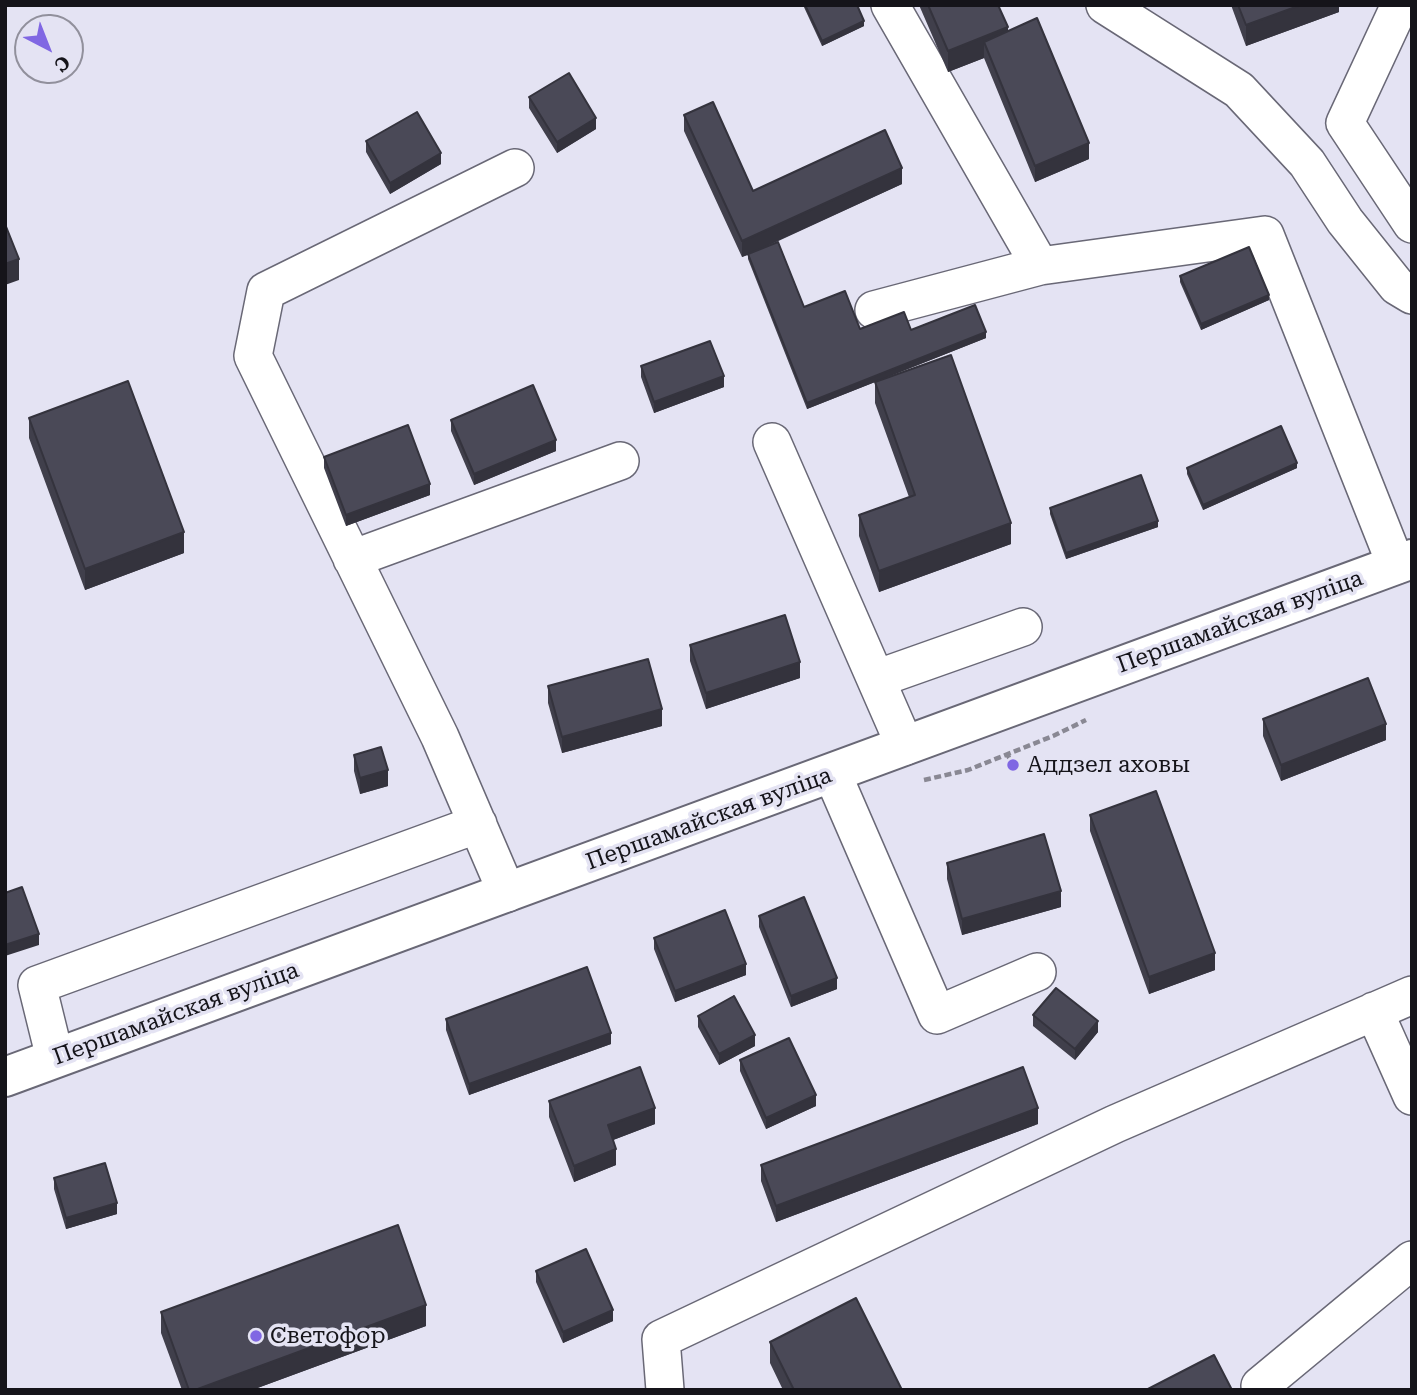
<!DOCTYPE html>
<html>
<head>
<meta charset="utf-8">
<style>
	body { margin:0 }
	#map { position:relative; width:1417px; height:1395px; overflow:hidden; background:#e4e3f3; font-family:"Roboto Serif",serif }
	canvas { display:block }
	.frame { position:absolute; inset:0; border:7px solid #15141a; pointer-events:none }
	.north { position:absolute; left:14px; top:14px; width:70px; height:70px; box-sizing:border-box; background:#e4e3f3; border:2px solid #91909c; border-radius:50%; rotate:138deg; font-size:19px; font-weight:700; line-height:28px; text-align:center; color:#15141a }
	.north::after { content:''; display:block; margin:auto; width:24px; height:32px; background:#8067e3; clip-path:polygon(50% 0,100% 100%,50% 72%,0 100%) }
</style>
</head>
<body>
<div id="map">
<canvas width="1417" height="1395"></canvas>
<div class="frame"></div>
<div class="north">С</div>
</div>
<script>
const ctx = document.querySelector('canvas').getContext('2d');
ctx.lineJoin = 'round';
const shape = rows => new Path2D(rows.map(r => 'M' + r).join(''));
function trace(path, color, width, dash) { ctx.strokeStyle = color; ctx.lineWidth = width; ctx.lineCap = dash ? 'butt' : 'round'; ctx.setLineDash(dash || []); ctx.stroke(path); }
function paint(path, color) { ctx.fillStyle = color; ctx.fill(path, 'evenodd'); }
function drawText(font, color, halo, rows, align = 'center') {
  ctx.font = font + ' "Roboto Serif",serif'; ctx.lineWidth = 7; ctx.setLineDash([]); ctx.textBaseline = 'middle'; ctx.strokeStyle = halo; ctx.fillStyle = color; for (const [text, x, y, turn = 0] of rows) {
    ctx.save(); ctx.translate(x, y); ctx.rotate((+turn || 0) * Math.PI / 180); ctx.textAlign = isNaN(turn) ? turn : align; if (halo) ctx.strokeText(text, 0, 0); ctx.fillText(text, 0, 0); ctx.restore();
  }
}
const minor = shape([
	[890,5,1040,266,1265,235,1396,565],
	[1105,5,1239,90,1307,163,1345,221,1397,286,1412,295],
	[1400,5,1345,123,1412,224],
	[874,310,1040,266],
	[772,442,905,746],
	[352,559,620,461],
	[876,679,1023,627],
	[832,773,937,1015,1037,972],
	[507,893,440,737,253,356,266,291,515,168],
	[1374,1011,1412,1096],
	[55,1058,37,985,478,824],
	[1260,1386,1412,1260],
	[665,1390,661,1339,1115,1124,1412,995]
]);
const major = shape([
	[5,1077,1412,559]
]);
trace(minor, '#696876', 40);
trace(major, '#696876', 42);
trace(shape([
	[1007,754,1013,765],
	[924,780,968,770,1053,736,1086,720]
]), '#898893', 4.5, [7, 3.5]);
trace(minor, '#fff', 37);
trace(major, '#fff', 38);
paint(shape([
	[803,5,857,5,864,26,822,46],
	[919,5,998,5,1008,32,1089,159,1035,182,984,58,948,72],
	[1231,5,1339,5,1339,12,1246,46],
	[529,97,596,129,557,153,529,108],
	[684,115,753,191,902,184,761,249,804,307,860,329,911,330,986,338,807,409,748,259,748,255,742,257,684,131],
	[366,141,441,164,390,194,366,152],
	[1180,276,1269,300,1201,330,1180,282],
	[641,366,724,387,654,413,641,377],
	[875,382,1011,544,879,592,859,536,859,515,909,497,875,403],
	[29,418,184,553,85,590,29,438],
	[451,420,556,451,474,485,451,431],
	[324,457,430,495,346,526,324,468],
	[1187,468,1297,468,1203,510,1187,474],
	[1050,508,1158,527,1066,559,1050,514],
	[690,645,800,678,706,709,690,661],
	[548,686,662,726,562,753,548,703],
	[1263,719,1386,740,1281,781,1263,736],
	[354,755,388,786,360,794,354,771],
	[1090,815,1215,970,1149,994,1090,831],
	[947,863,1061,907,962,935,947,879],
	[759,916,837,989,791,1007,759,927],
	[654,938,746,975,675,1002,654,949],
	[1033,1015,1098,1032,1075,1060,1033,1026],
	[698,1016,755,1046,719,1065,698,1027],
	[446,1019,611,1044,469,1095,446,1030],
	[740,1060,816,1106,766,1129,740,1071],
	[549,1101,655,1124,613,1140,616,1165,574,1182,549,1117],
	[1038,1124,776,1222,761,1181,761,1165],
	[54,1178,117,1214,66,1229,54,1189],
	[536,1271,613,1321,563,1343,536,1282],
	[161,1312,426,1326,252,1390,182,1390,161,1333],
	[770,1342,902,1390,783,1390,770,1363]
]), '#403f4b');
paint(shape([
	[1301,5,1339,5,1339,12,1246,46,1246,25],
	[864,21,864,26,822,46,822,41],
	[1008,27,1008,48,984,42,984,58,948,72,948,51],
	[596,118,596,129,557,153,557,142],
	[1089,143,1089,159,1035,182,1035,166],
	[441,153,441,164,390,194,390,183],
	[902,168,902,184,742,257,742,241],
	[19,259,19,280,5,285,5,264],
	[1269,295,1269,300,1201,330,1201,324],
	[986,332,986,338,807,409,807,403],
	[724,376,724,387,654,413,654,402],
	[556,440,556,451,474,485,474,474],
	[1297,463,1297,468,1203,510,1203,505],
	[430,484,430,495,346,526,346,515],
	[1158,521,1158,527,1066,559,1066,553],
	[1011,523,1011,544,879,592,879,571],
	[184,532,184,553,85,590,85,569],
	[800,662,800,678,706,709,706,693],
	[662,709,662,726,562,753,562,737],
	[1386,724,1386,740,1281,781,1281,765],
	[388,770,388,786,360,794,360,778],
	[1061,891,1061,907,962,935,962,919],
	[39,934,39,945,5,956,5,945],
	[1215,953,1215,970,1149,994,1149,977],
	[746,964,746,975,675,1002,675,991],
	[837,978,837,989,791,1007,791,996],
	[1098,1021,1098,1032,1075,1060,1075,1049],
	[611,1033,611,1044,469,1095,469,1084],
	[755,1035,755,1046,719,1065,719,1054],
	[816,1095,816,1106,766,1129,766,1118],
	[655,1108,655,1124,608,1142,608,1125],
	[1038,1108,1038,1124,776,1222,776,1206],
	[616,1149,616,1165,574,1182,574,1166],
	[117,1203,117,1214,66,1229,66,1218],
	[426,1305,426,1326,252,1390,195,1390],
	[613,1310,613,1321,563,1343,563,1332]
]), '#34333d');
const building = shape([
	[805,5,857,5,864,21,822,41,805,5],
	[928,5,998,5,1008,27,948,51,928,5],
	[1238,5,1301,5,1246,25,1238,5],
	[1037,18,1089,143,1035,166,984,42,1037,18],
	[569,73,596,118,557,142,529,97,569,73],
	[713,102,753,191,885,130,902,168,742,241,684,115,713,102],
	[417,112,441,153,390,183,366,141,417,112],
	[5,224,19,259,5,264,5,224],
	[778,242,804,307,845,291,860,329,904,312,911,330,975,305,986,332,807,403,748,254,778,242],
	[1249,247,1269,295,1201,324,1180,276,1249,247],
	[710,341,724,376,654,402,641,366,710,341],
	[951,355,1011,523,879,571,859,515,915,495,875,382,951,355],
	[128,381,184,532,85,569,29,418,128,381],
	[533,385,556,440,474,474,451,420,533,385],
	[408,425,430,484,346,515,324,457,408,425],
	[1281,426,1297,463,1203,505,1187,468,1281,426],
	[1141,475,1158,521,1066,553,1050,508,1141,475],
	[785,615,800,662,706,693,690,645,785,615],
	[648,659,662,709,562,737,548,686,648,659],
	[1368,678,1386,724,1281,765,1263,719,1368,678],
	[381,747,388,770,360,778,354,755,381,747],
	[1156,791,1215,953,1149,977,1090,815,1156,791],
	[1044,834,1061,891,962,919,947,863,1044,834],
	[22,887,39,934,5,945,5,893,22,887],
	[804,897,837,978,791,996,759,916,804,897],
	[725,910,746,964,675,991,654,938,725,910],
	[587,967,611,1033,469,1084,446,1019,587,967],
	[1056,988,1098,1021,1075,1049,1033,1015,1056,988],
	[734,996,755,1035,719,1054,698,1016,734,996],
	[789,1038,816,1095,766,1118,740,1060,789,1038],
	[640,1067,655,1108,608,1125,616,1149,574,1166,549,1101,640,1067],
	[1023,1067,1038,1108,776,1206,761,1165,1023,1067],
	[105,1163,117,1203,66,1218,54,1178,105,1163],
	[398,1225,426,1305,195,1390,189,1390,161,1312,398,1225],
	[586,1249,613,1310,563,1332,536,1271,586,1249],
	[856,1298,902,1390,794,1390,770,1342,856,1298],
	[1214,1355,1232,1390,1146,1390,1214,1355]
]);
paint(building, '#4a4957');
trace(building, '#34333d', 2);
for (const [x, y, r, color] of [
	[1013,765,7,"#8067e3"],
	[256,1336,7,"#8067e3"]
]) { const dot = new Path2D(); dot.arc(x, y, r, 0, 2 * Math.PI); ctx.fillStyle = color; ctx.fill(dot); trace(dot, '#e4e3f3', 2.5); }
drawText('23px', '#15141a', '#e4e3f3', [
	["Першамайская вуліца",1240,622,-20],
	["Першамайская вуліца",709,819,-20],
	["Першамайская вуліца",176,1014,-20]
]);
drawText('23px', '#15141a', '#e4e3f3', [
	["Аддзел аховы",1027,765],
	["Светофор",270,1336]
], 'left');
</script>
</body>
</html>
